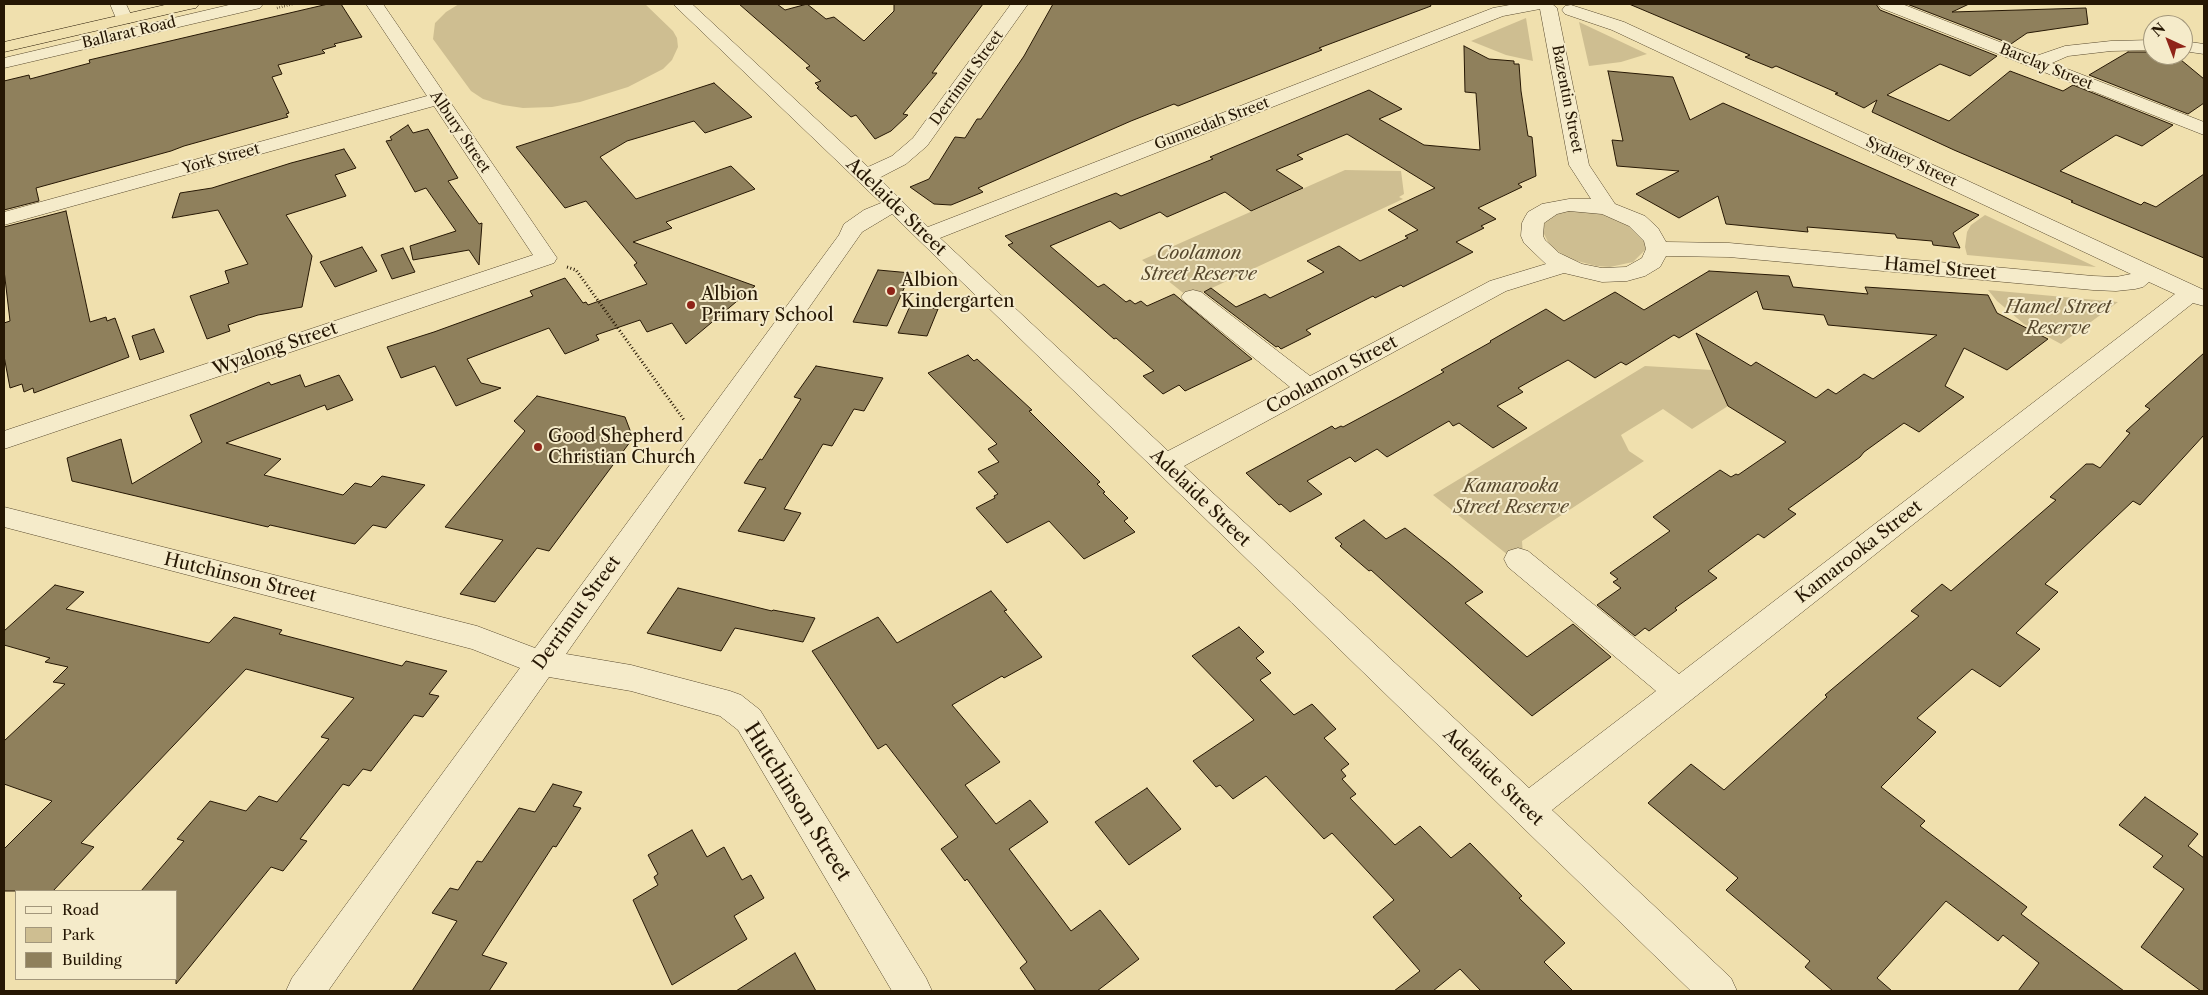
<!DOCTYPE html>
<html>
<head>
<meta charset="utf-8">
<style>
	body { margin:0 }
	#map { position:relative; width:2208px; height:995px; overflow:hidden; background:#f0e0ae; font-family:"Libre Caslon Text",serif }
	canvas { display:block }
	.frame { position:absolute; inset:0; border:5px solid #261704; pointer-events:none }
	.legend { position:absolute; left:15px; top:890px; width:162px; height:90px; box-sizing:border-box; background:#f5ebca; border:1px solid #a2967b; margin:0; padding:6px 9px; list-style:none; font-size:15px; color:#261704 }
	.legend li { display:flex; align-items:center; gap:10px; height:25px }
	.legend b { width:25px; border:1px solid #a2967b }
	.north { position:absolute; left:2143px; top:15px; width:50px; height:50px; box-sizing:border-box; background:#f5ebca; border:1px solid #a2967b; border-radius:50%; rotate:317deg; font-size:14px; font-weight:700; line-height:20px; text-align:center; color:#261704 }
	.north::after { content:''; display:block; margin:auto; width:18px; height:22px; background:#8f2418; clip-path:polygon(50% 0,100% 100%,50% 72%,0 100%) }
</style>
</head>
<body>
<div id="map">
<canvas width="2208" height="995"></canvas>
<div class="frame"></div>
<ul class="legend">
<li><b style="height:6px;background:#f5ebca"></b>Road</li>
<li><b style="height:14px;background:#cebe91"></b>Park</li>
<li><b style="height:14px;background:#8f805c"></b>Building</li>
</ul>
<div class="north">N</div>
</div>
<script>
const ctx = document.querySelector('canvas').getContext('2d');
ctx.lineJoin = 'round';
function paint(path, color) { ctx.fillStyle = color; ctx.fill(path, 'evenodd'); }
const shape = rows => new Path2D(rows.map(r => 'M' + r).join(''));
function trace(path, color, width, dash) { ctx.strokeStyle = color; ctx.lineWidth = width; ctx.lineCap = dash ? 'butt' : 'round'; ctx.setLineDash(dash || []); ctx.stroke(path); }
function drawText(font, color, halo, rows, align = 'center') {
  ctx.font = font + ' "Libre Caslon Text",serif'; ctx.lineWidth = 4; ctx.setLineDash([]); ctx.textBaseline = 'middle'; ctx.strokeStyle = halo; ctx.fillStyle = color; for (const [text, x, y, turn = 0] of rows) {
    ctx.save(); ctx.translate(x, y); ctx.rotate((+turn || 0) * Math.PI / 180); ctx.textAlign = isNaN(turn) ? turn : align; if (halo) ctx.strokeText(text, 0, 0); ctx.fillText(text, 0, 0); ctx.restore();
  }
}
paint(shape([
	[459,4,645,4,673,31,677,38,678,47,672,60,663,69,628,87,580,102,552,107,523,108,503,105,483,99,471,91,433,39,435,23,446,12],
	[1526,18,1533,61,1506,55,1471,41],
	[1579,22,1647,54,1621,62,1589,66],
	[1345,170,1401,171,1404,194,1399,197,1403,199,1199,294,1277,368,1142,260],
	[1566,209,1591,209,1627,221,1646,243,1645,250,1633,262,1610,267,1596,266,1570,259,1550,246,1542,230,1548,217],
	[1985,215,2096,267,1967,255,1965,247,1967,232,1971,225],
	[1988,290,2118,302,2061,344,2024,324,1997,301],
	[1645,366,1712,370,1728,406,1692,429,1663,409,1621,435,1629,451,1644,461,1522,541,1523,555,1639,660,1433,495]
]), '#cebe91');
const building = shape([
	[328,4,341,4,362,37,334,44,336,46,322,50,325,53,278,65,282,74,272,77,289,113,286,114,288,117,184,146,171,151,36,188,39,201,4,210,4,81,29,75,30,79,90,63,89,60,328,4],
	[739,4,777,4,785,10,807,4,826,19,834,17,864,41,894,11,894,4,983,4,932,73,937,73,903,114,908,115,891,131,875,139,856,115,851,117,817,88,819,87,815,83,821,81,806,68,810,66,739,4],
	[1053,4,1430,4,1431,6,1319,48,1322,50,1178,106,1174,104,1131,121,978,188,983,192,951,205,934,204,910,187,929,179,955,137,965,138,977,119,981,119,1024,56,1053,4],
	[1629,4,1876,4,1880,10,1997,56,1970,76,1940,64,1887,95,1949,121,2010,71,2063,91,2073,85,2173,125,2142,146,2116,135,2060,171,2141,205,2144,202,2156,207,2204,174,2204,258,2071,202,2073,201,1954,150,1872,112,1877,100,1864,108,1835,94,1838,93,1776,66,1772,68,1745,57,1750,55,1629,4],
	[1907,4,1969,4,1952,12,2086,8,2088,24,2027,33,2011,44,1907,4],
	[1464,46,1489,59,1514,61,1514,64,1519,64,1521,91,1528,136,1532,137,1536,176,1518,184,1522,187,1478,208,1496,219,1481,226,1484,228,1456,242,1473,252,1403,287,1401,285,1375,298,1373,296,1306,330,1311,334,1281,349,1278,346,1276,347,1204,292,1211,288,1236,307,1265,294,1270,298,1324,272,1307,261,1339,246,1360,261,1408,238,1405,236,1418,230,1388,210,1435,188,1347,134,1297,155,1303,159,1276,170,1303,188,1251,211,1225,192,1167,217,1160,212,1120,229,1110,221,1050,246,1098,287,1104,284,1126,302,1130,300,1135,304,1141,301,1147,306,1174,294,1252,359,1185,391,1179,385,1163,394,1143,376,1154,371,1116,338,1114,339,1008,245,1013,243,1005,236,1116,193,1121,196,1213,159,1210,157,1369,90,1402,109,1379,119,1424,145,1480,150,1476,93,1465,92,1464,46],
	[2128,52,2153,52,2153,55,2175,55,2204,79,2204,103,2188,114,2089,75,2128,52],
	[1608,71,1673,77,1690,120,1723,103,1979,215,1953,233,1960,248,1933,245,1932,241,1897,238,1895,234,1807,227,1808,232,1726,224,1718,196,1679,218,1636,194,1679,171,1617,166,1612,140,1623,141,1608,71],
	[714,83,752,117,705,133,694,121,627,141,600,157,636,199,731,166,755,189,666,222,672,228,633,242,755,286,686,344,672,323,647,332,640,320,596,335,599,340,565,354,549,328,467,359,481,383,501,388,456,406,435,366,401,378,387,347,434,332,533,296,530,291,565,278,583,303,586,302,588,305,647,284,634,265,637,263,586,201,565,208,516,147,714,83],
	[408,125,413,133,428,129,458,178,448,181,479,224,482,223,479,265,469,250,413,260,410,246,456,231,426,188,415,192,386,141,392,140,390,137,408,125],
	[344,149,356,168,335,175,346,196,286,215,312,256,302,307,258,315,228,325,230,331,207,339,190,296,229,283,225,271,248,264,218,210,172,218,180,193,212,188,291,163,344,149],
	[66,211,90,322,106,317,107,321,115,318,129,357,34,393,33,388,24,392,22,384,10,388,4,356,4,323,10,321,4,270,4,227,66,211],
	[362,247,377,271,335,287,320,262,362,247],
	[403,248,415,272,392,279,381,255,403,248],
	[878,270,911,273,887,326,853,322,878,270],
	[1709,271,1789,276,1793,287,1868,294,1865,287,1988,295,1997,313,2048,339,2007,370,1964,348,1945,386,1964,397,1919,432,1904,423,1864,452,1860,457,1788,509,1796,514,1764,538,1758,534,1708,571,1717,578,1675,608,1677,610,1649,631,1645,628,1635,636,1597,605,1621,588,1613,582,1618,579,1610,573,1670,531,1653,517,1720,470,1731,477,1736,474,1738,475,1786,442,1728,406,1696,333,1751,366,1756,362,1816,398,1828,389,1836,394,1864,374,1873,379,1937,335,1828,325,1824,315,1763,309,1757,291,1679,338,1674,335,1626,365,1621,362,1595,378,1568,360,1518,388,1523,392,1497,406,1527,428,1493,448,1459,423,1453,426,1449,421,1387,457,1377,449,1355,462,1350,457,1307,481,1322,494,1290,512,1281,504,1279,505,1246,473,1332,426,1335,429,1341,426,1343,427,1399,397,1444,372,1441,370,1491,342,1490,341,1546,309,1564,321,1615,292,1644,310,1709,271],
	[910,306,938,309,927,336,898,333,910,306],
	[154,329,164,352,140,360,132,336,154,329],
	[2204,353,2204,435,2140,505,2133,501,2045,584,2058,592,2016,633,2040,649,2000,687,1972,669,1917,718,1936,732,1881,787,1925,821,1920,826,2027,907,2021,914,2124,991,2018,991,2039,963,2003,935,1998,941,1946,901,1877,978,1892,991,1833,991,1805,967,1810,961,1726,890,1738,878,1648,803,1691,764,1724,790,1827,697,1825,695,1919,616,1911,611,1942,584,1951,591,2056,500,2050,497,2086,464,2093,464,2100,468,2130,433,2126,431,2150,409,2145,406,2204,353],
	[968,355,974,361,977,359,1032,410,1029,411,1100,482,1097,484,1105,492,1103,493,1128,518,1124,521,1135,532,1084,559,1049,521,1007,543,976,508,995,498,994,496,998,494,978,472,999,462,988,449,997,444,928,373,968,355],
	[816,366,883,378,864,411,854,409,832,446,823,444,784,509,801,513,784,541,738,531,766,488,744,483,760,459,762,460,801,399,794,397,816,366],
	[300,375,305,387,339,375,353,400,327,410,325,405,226,443,281,459,264,475,343,495,355,483,371,487,382,476,425,485,386,528,373,525,355,544,270,525,268,527,72,481,67,458,121,439,132,484,202,442,190,415,269,382,271,385,300,375],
	[537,396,625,417,633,438,549,551,537,548,495,602,460,594,503,540,445,527,525,431,514,421,537,396],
	[1364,520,1386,539,1405,528,1449,563,1483,592,1465,603,1527,657,1573,624,1611,657,1532,716,1371,570,1369,571,1340,546,1342,544,1335,538,1364,520],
	[55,585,84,592,66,609,209,643,234,617,282,630,279,634,402,666,406,661,447,671,429,694,439,696,423,717,414,715,371,771,363,769,349,786,343,784,300,839,307,841,283,871,271,867,176,984,176,891,141,891,184,841,177,839,210,801,246,811,259,796,277,802,329,739,321,737,354,698,246,669,81,843,94,847,53,891,4,891,4,849,52,801,4,784,4,741,65,684,53,682,68,667,45,662,50,658,4,645,4,631,55,585],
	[678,588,772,611,773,610,815,618,803,642,735,628,721,651,647,633,678,588],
	[991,591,1007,610,1004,611,1042,657,1004,678,1002,676,952,705,1000,762,965,785,996,824,1030,800,1048,822,1009,849,1071,931,1100,910,1139,959,1097,991,1036,991,1020,968,1027,962,967,879,965,881,941,849,958,837,886,744,878,749,812,651,878,617,897,643,991,591],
	[1239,627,1264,652,1256,658,1271,673,1260,680,1294,715,1312,704,1336,729,1324,738,1349,764,1341,770,1346,776,1342,779,1356,794,1350,798,1395,845,1420,826,1451,858,1470,843,1522,896,1519,898,1565,943,1544,962,1573,991,1481,991,1460,969,1433,991,1394,991,1420,971,1373,917,1394,900,1332,833,1324,839,1266,776,1233,799,1220,785,1216,787,1193,761,1254,720,1192,656,1239,627],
	[553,784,582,792,573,806,581,808,556,847,553,846,482,955,507,963,489,991,412,991,457,921,432,913,450,888,458,890,477,861,482,862,519,808,535,812,553,784],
	[1147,788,1181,829,1129,865,1095,822,1147,788],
	[2145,797,2198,834,2188,846,2204,858,2204,991,2201,991,2141,947,2184,889,2153,867,2163,856,2119,825,2145,797],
	[692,830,707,857,724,847,742,880,751,875,764,898,734,916,747,939,672,985,633,900,658,885,654,877,658,874,648,855,692,830],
	[795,953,816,991,736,991,795,953]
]);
paint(building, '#8f805c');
trace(building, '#261704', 1);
const minor = shape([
	[110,4,126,4,133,19,130,23,118,23,110,4],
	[233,4,263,4,260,8,4,68,4,58,233,4],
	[366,4,383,4,557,258,554,263,4,449,4,431,533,255,434,106,4,225,4,212,427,96,366,4],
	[673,4,692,4,868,167,892,156,913,138,1011,4,1028,4,927,146,906,164,879,178,928,227,1493,8,1515,4,1552,4,1557,8,1589,165,1615,204,1645,216,1658,228,1666,242,1729,243,2093,276,2116,277,2131,274,1612,30,1565,14,1562,10,1565,6,1571,5,1624,22,2204,290,2204,306,2193,303,1552,810,1731,978,1737,991,1691,991,892,214,862,232,566,654,631,665,730,691,741,695,760,710,926,978,932,991,892,991,738,730,720,716,631,691,549,677,328,991,286,991,292,978,520,668,472,649,4,527,4,507,477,626,535,648,839,235,844,224,864,210,881,203,673,4],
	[1540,9,1569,165,1591,199,1569,199,1542,204,1528,212,1525,217,1522,223,1521,236,1524,243,1546,264,1490,281,1310,376,1201,292,1193,290,1185,292,1181,297,1185,302,1290,387,1168,451,940,238,1503,16,1540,9],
	[1569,211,1602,214,1629,226,1644,241,1646,249,1642,258,1626,267,1602,268,1582,264,1559,253,1545,240,1543,236,1544,223,1557,214,1569,211],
	[1666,256,1729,257,2093,290,2116,291,2135,289,2143,287,2149,282,2175,294,1679,674,1528,551,1518,548,1508,551,1504,559,1508,567,1656,691,1529,788,1184,466,1506,291,1564,273,1602,282,1627,281,1645,276,1660,267,1666,256],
	[1878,4,1902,4,2036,56,2065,46,2111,41,2153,40,2153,50,2111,51,2068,56,2052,63,2204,122,2204,135,1881,8,1878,4],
	[2183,41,2204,44,2204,54,2183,51,2183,41]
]);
const highway = shape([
	[169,4,199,4,196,8,190,9,4,52,4,42,169,4]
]);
trace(minor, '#58492e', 1);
trace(highway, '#261704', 1);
trace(shape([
	[277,8,293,4]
]), '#261704', 2.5, [0.5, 2]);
trace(shape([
	[567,267,576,270,684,420]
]), '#261704', 3, [1, 2.5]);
paint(minor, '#f5ebca');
paint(highway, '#f0e0ae');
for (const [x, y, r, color] of [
	[891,291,5,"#8f2418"],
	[691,305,5,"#8f2418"],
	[538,447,5,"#8f2418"]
]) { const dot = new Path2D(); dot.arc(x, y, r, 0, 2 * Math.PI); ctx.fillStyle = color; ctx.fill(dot); trace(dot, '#f5ebca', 2); }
drawText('15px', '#261704', '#f5ebca', [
	["Ballarat Road",129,33,-13],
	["Barclay Street",2046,67,22],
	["Derrimut Street",967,78,-54],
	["Bazentin Street",1567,99,79],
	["Gunnedah Street",1212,124,-21],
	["Albury Street",460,132,56],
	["York Street",221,159,-15],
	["Sydney Street",1911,162,25]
]);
drawText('18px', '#261704', '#f5ebca', [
	["Adelaide Street",896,207,44],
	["Hamel Street",1940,269,5],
	["Wyalong Street",275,349,-19],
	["Coolamon Street",1332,375,-28],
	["Adelaide Street",1200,498,44],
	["Kamarooka Street",1859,552,-38],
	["Hutchinson Street",240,578,14],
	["Derrimut Street",577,613,-54],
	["Adelaide Street",1493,777,44]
]);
drawText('italic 18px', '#58492e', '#f5ebca', [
	["Coolamon",1199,254],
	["Street Reserve",1199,275],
	["Hamel Street",2058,308],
	["Reserve",2058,329],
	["Kamarooka",1511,487],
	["Street Reserve",1511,508]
]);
drawText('18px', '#261704', '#f5ebca', [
	["Albion",901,281],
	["Kindergarten",901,302],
	["Albion",701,295],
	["Primary School",701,316],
	["Good Shepherd",548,437],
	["Christian Church",548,458]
], 'left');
drawText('21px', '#261704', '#f5ebca', [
	["Hutchinson Street",797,802,58]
]);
</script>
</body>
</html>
